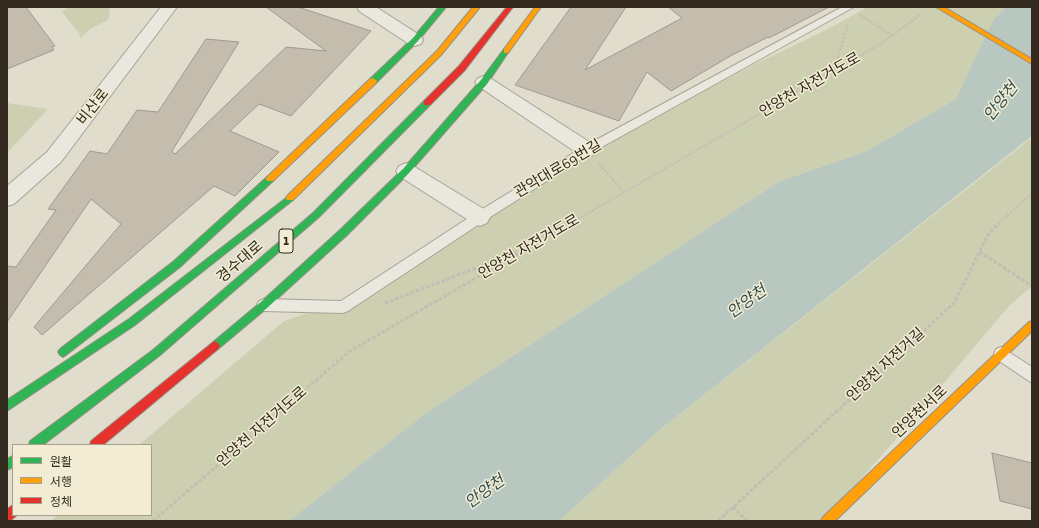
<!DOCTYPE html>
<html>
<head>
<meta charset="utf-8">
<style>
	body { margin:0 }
	#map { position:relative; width:1039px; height:528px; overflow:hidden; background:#e1ddcc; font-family:"Zilla Slab","Noto Sans KR",serif }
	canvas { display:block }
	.frame { position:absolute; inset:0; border:8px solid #332b1f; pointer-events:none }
	.legend { position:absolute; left:12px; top:444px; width:140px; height:72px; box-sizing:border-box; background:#f1ecd3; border:1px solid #a59f8b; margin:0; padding:5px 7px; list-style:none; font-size:12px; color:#332b1f }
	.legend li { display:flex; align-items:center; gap:8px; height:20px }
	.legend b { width:20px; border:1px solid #a59f8b }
</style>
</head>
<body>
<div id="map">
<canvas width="1039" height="528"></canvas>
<div class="frame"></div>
<ul class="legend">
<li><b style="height:5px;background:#30b455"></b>원활</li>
<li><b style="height:5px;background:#ff9f0a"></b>서행</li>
<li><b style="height:5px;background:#e5322d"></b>정체</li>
</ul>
</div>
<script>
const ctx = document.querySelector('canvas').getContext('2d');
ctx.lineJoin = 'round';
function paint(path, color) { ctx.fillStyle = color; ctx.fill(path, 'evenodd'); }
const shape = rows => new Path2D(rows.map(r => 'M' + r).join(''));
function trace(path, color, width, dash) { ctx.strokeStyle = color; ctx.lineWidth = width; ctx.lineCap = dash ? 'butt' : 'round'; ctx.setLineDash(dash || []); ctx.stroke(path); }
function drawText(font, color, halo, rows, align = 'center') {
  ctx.font = font + ' "Zilla Slab","Noto Sans KR",serif'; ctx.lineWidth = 3; ctx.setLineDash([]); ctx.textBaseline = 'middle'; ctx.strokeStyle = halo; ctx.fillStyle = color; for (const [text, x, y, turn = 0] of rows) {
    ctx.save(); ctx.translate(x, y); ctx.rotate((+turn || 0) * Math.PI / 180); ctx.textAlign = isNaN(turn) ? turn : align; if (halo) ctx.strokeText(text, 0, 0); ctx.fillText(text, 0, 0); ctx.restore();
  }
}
paint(shape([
	[68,7,109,7,110,14,108,20,90,29,82,37,82,40,79,33,62,12],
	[868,7,1006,7,993,20,956,99,865,152,780,181,426,413,289,521,50,521,58,515,151,515,151,445,139,445,284,321,346,300,599,147,751,66,826,30],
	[7,103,48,109,7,153],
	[1029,140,1032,140,1032,286,1009,306,903,431,824,521,559,521,657,432]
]), '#ccd0b0');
paint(shape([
	[1006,7,1032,7,1032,136,657,432,559,521,289,521,426,413,780,181,865,152,956,99,993,20]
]), '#b8c7bf');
const building = shape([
	[7,7,26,7,55,46,52,47,54,50,7,69,7,7],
	[266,7,298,7,371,31,291,116,259,104,230,131,279,152,235,196,214,186,42,335,34,327,121,224,91,199,7,322,7,266,16,267,56,210,48,209,90,151,107,154,137,110,158,112,206,39,239,42,172,151,175,154,286,47,326,51,266,7],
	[571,7,626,7,585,70,682,18,668,7,829,7,769,38,768,37,732,55,671,91,647,72,619,121,515,85,571,7],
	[992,453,1032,463,1032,509,1000,501,992,453]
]);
paint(building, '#c4bcad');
trace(building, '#a0998c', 1);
const lane = shape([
	[842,7,854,7,591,153,484,221,348,311,343,313,264,311,259,309,257,305,259,301,264,299,341,301,476,213,583,147,842,7],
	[1001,347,1032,367,1032,383,996,359,994,354,996,349,1001,347]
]);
const street = shape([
	[161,7,177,7,61,162,14,204,7,206,7,186,47,152,161,7],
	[357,7,376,7,421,36,423,40,421,44,415,46,409,44,359,11,357,7],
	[484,76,490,78,594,145,597,150,594,155,587,157,580,155,478,86,475,82,478,78,484,76],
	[406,163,413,166,487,211,490,217,487,223,480,226,473,223,399,176,396,171,399,166,406,163]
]);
const fast = shape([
	[439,7,446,7,417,42,376,83,370,83,370,79,413,38,439,7],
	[504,49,508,49,509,51,487,84,409,173,346,236,267,308,218,349,215,351,212,349,210,346,212,343,261,302,340,230,403,169,481,80,504,49],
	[427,100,431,103,430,105,319,217,159,356,43,445,29,445,30,441,153,350,313,213,424,101,427,100],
	[270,176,273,177,274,179,273,181,180,267,66,355,63,357,60,355,58,352,60,349,174,261,267,177,270,176],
	[290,195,293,196,294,198,293,200,135,325,7,411,7,400,129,319,290,195],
	[13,456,13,467,7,470,7,459,13,456]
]);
const slow = shape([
	[473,7,480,7,441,55,293,200,287,200,286,198,287,196,437,51,473,7],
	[535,7,541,7,508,53,504,53,504,49,535,7],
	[936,7,944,7,1032,59,1032,64,936,7],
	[373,78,377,81,376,83,273,181,267,181,266,179,267,177,370,79,373,78],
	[1032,321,1032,331,835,521,821,521,823,517,1029,322,1032,321]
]);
const jam = shape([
	[507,7,513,7,465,70,430,105,424,105,424,101,459,66,507,7],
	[215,341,218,343,220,346,218,349,103,445,90,445,91,441,212,343,215,341],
	[13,505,13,515,17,515,11,520,7,521,7,509,13,505]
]);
trace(lane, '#a6a296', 2);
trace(street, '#a6a296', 2);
trace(fast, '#969185', 2);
trace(slow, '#969185', 2);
trace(jam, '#969185', 2);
trace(shape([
	[860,15,892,35],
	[834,70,848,25],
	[599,164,624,192],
	[564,227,882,43,921,14],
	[995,227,1032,193]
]), '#c2beb5', 2, [2.5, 1.5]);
trace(shape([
	[980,252,1032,286],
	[385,303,518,252],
	[733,507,747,521],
	[153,521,350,351,566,226],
	[718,521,954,303,989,233,996,226]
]), '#c2beb5', 3, [3.5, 2]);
paint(lane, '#eae7de');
paint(street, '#eae7de');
paint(fast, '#30b455');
paint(slow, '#ff9f0a');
paint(jam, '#e5322d');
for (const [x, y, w] of [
	[286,241,14]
]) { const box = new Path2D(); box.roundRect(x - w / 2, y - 12, w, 24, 3); ctx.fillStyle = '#f1ecd3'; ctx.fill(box); trace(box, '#332b1f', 1); }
drawText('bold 14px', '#332b1f', null, [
	["1",286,241]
]);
drawText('15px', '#332b1f', '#f1ecd3', [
	["안양천 자전거도로",810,85,-30],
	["비산로",93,107,-52],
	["관악대로69번길",558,169,-31],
	["안양천 자전거도로",529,247,-30],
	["경수대로",240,262,-41],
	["안양천 자전거길",886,365,-43],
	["안양천서로",920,412,-43],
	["안양천 자전거도로",262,427,-41]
]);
drawText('italic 16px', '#305051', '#f1ecd3', [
	["안양천",1001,102,-51],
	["안양천",747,302,-36],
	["안양천",485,492,-36]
]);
</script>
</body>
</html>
